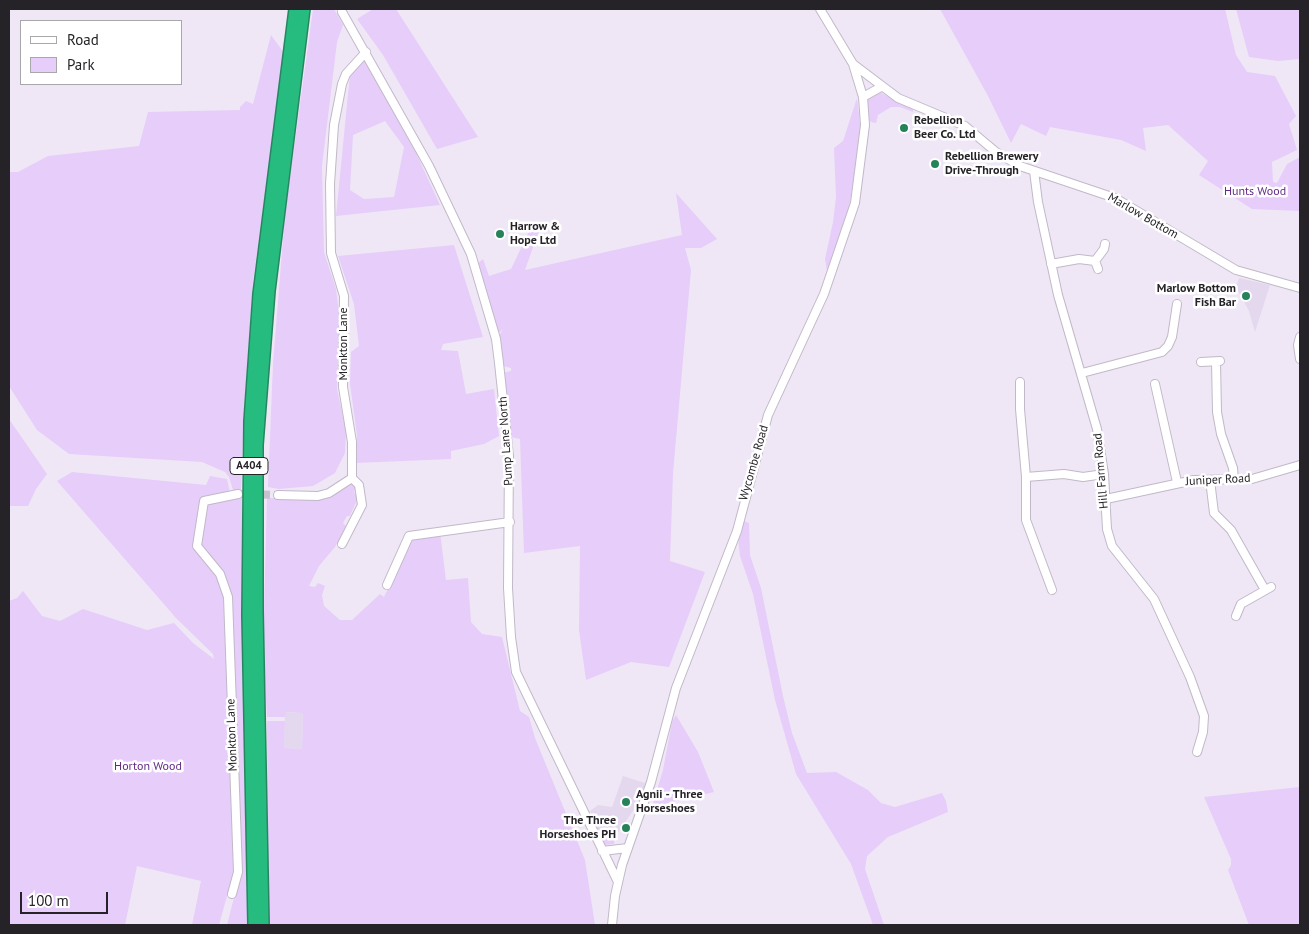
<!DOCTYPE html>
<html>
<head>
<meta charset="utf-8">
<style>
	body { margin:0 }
	#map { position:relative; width:1309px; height:934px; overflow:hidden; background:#efe7f6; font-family:"PT Sans",sans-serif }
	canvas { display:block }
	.frame { position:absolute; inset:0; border:10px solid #262328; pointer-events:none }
	.legend { position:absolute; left:20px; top:20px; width:162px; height:65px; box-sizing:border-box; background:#fff; border:1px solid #a8a7a9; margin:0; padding:6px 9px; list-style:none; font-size:15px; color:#262328 }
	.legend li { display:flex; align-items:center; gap:10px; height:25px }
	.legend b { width:25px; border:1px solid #a8a7a9 }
	.scale { position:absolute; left:20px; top:892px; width:88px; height:22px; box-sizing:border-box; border:2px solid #262328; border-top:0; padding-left:6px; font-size:15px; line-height:18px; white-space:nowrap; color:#262328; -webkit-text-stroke:4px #fff; paint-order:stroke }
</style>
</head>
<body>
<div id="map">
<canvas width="1309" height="934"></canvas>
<div class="frame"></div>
<ul class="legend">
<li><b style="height:6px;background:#fff"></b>Road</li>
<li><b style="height:14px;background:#e6cdfa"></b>Park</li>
</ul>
<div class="scale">100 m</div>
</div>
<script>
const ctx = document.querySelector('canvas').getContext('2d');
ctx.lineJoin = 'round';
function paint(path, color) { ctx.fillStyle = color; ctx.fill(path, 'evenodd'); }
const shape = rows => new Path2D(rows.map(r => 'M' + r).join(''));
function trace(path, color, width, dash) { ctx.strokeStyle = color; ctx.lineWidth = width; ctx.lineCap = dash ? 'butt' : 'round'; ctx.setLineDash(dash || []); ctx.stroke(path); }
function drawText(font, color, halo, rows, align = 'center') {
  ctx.font = font + ' "PT Sans",sans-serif'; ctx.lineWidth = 5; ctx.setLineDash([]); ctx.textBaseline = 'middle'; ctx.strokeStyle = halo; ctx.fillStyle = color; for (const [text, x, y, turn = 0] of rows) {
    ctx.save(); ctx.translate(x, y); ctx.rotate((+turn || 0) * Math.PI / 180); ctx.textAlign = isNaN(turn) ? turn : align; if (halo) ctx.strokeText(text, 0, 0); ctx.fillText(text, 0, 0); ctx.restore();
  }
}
paint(shape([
	[1239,278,1270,285,1255,332,1249,311,1236,287],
	[285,712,303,713,302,749,284,748],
	[623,776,645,783,640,801,616,835,600,833,590,811,598,805,612,807]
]), '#e4d8ee');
paint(shape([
	[313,9,334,9,343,25,337,42,322,166,324,252,336,289,340,321,337,389,346,431,345,453,335,473,313,486,279,489,268,487,273,364,285,214],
	[373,9,396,9,478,137,437,149,383,55,357,19],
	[940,9,1225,9,1236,55,1247,72,1275,76,1296,116,1289,124,1297,150,1272,162,1273,182,1277,183,1287,164,1300,157,1300,211,1252,209,1199,175,1208,161,1168,125,1143,128,1146,151,1121,140,1050,127,1046,136,1021,124,1011,143,988,96],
	[1236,9,1300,9,1300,59,1278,61,1249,57],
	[271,35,284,53,253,282,244,412,241,492,234,493,229,477,225,472,202,462,69,454,37,430,9,386,9,172,18,172,48,156,139,146,148,112,240,110,240,107,246,101,253,104],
	[365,59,417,155,440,205,336,216,350,74],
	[385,121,404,147,394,197,364,199,350,190,353,135],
	[879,92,913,109,913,112,900,107,891,107,878,115,876,123,871,122,868,119,868,97],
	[857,98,861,133,849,208,827,271,825,259,833,222,836,197,834,148,843,141],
	[676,193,717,239,701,248,685,248,691,270,673,473,670,561,705,572,669,667,631,662,586,680,579,630,580,546,524,553,520,439,511,437,502,373,511,371,511,368,503,366,499,336,503,329,499,333,496,329,478,263,483,259,489,276,511,269,532,225,539,221,542,222,525,270,682,235],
	[454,245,483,337,443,344,441,350,458,351,466,394,494,389,499,436,484,444,451,451,451,459,355,463,357,435,350,384,351,352,359,346,354,304,338,256],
	[9,419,47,474,36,489,28,506,9,506],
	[72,472,206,485,210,476,227,479,230,493,202,500,195,546,215,572,225,589,235,867,219,925,192,925,201,881,137,866,125,925,9,925,9,601,17,598,23,591,42,616,60,621,83,609,147,630,174,623,193,643,214,659,213,654,176,618,57,481],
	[354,483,356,487,354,492,358,498,350,516,347,516,343,523,347,527,335,547,319,566,309,586,315,587,318,583,325,586,322,595,324,606,340,620,352,620,380,594,384,597,412,538,440,532,446,580,468,578,471,622,482,634,502,637,520,711,529,717,535,738,585,860,595,925,268,925,267,721,285,721,284,748,302,749,303,713,286,712,285,717,267,717,263,649,267,498,320,499],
	[242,498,245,780,249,925,227,925,240,874,230,597,227,581,222,572,199,546,206,504],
	[742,520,749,523,750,555,761,588,783,696,792,733,807,773,836,772,868,790,881,803,895,807,942,793,946,801,948,812,888,837,867,856,865,869,884,925,873,925,851,864,796,774,775,700,753,594,740,556,738,538],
	[676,715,698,752,714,792,652,807,663,770,672,722],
	[1300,787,1300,925,1249,925,1228,870,1231,865,1231,859,1204,797],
	[596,811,599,831,615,836,614,844,604,845,599,838,590,814]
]), '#e6cdfa');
trace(shape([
	[238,494,278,495]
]), '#c7c0cd', 8, [8, 4]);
const minor = shape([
	[342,12,429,166,471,254,496,339,499,363,509,456,508,588,511,637,516,672,618,882],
	[853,64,898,98,965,126,996,152,1020,166,1115,198,1236,270,1300,288],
	[863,97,881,87],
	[1034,171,1038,202,1058,295,1097,429,1104,474,1107,529,1112,546,1154,599,1190,677,1204,716,1203,732,1197,752],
	[1051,264,1079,259,1095,261],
	[1098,269,1095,261,1104,249,1105,244],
	[1300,337,1298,345,1300,359],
	[1201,362,1220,361],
	[1216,362,1217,412,1221,434,1233,468,1234,480],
	[1082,373,1162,352,1168,346,1172,337,1177,304],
	[1020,382,1020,409,1026,477,1026,520,1052,590],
	[1155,384,1177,482],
	[1026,477,1064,474,1083,477,1104,474],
	[352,478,352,442,343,387,344,296,331,253,330,184,334,125,342,84,346,74,366,52],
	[1210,480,1214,513,1231,530,1265,590],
	[278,495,318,496,329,493,352,478],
	[1106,499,1194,480,1252,479,1300,465],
	[342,544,362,505,359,485,352,478],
	[387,585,409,536,510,522],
	[1236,616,1241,604,1271,587],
	[602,851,628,848],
	[232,894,238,872,228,597,220,574,197,546,204,501,238,494],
	[612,925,615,896,622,865,651,782,676,688,737,531,768,415,824,294,855,203,865,125,863,97,853,64,820,9]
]);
const highway = shape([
	[254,925,248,615,250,421,259,294,295,9],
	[263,925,257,611,257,445,269,291,304,9]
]);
trace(minor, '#c1b9c7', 10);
trace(highway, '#278661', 14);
trace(minor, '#fff', 8);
trace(highway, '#27bc7f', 11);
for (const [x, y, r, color] of [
	[904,128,5,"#258259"],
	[935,164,5,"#258259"],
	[500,234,5,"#258259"],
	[1246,296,5,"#258259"],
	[626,802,5,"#258259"],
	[626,828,5,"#258259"]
]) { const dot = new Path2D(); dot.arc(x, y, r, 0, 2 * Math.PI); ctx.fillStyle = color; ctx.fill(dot); trace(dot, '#fff', 2); }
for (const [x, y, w] of [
	[249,466,38]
]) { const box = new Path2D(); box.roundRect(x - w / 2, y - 8.5, w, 17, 4); ctx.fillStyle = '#fff'; ctx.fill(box); trace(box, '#262328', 1); }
drawText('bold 11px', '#262328', null, [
	["A404",249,466]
]);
drawText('bold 12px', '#262328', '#fff', [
	["Rebellion",914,121],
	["Beer Co. Ltd",914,135],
	["Rebellion Brewery",945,157],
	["Drive-Through",945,171],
	["Harrow &",510,227],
	["Hope Ltd",510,241],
	["Marlow Bottom",1236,289,"right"],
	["Fish Bar",1236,303,"right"],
	["Agnii - Three",636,795],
	["Horseshoes",636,809],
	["The Three",616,821,"right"],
	["Horseshoes PH",616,835,"right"]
], 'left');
drawText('12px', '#632a85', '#fff', [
	["Hunts Wood",1255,192],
	["Horton Wood",148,767]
]);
drawText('12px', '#262328', '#fff', [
	["Marlow Bottom",1143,216,30],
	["Monkton Lane",344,344,-90],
	["Pump Lane North",506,441,-94],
	["Wycombe Road",754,463,-74],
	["Hill Farm Road",1101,471,-95],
	["Juniper Road",1218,480,-3],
	["Monkton Lane",232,735,-92]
]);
</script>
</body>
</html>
